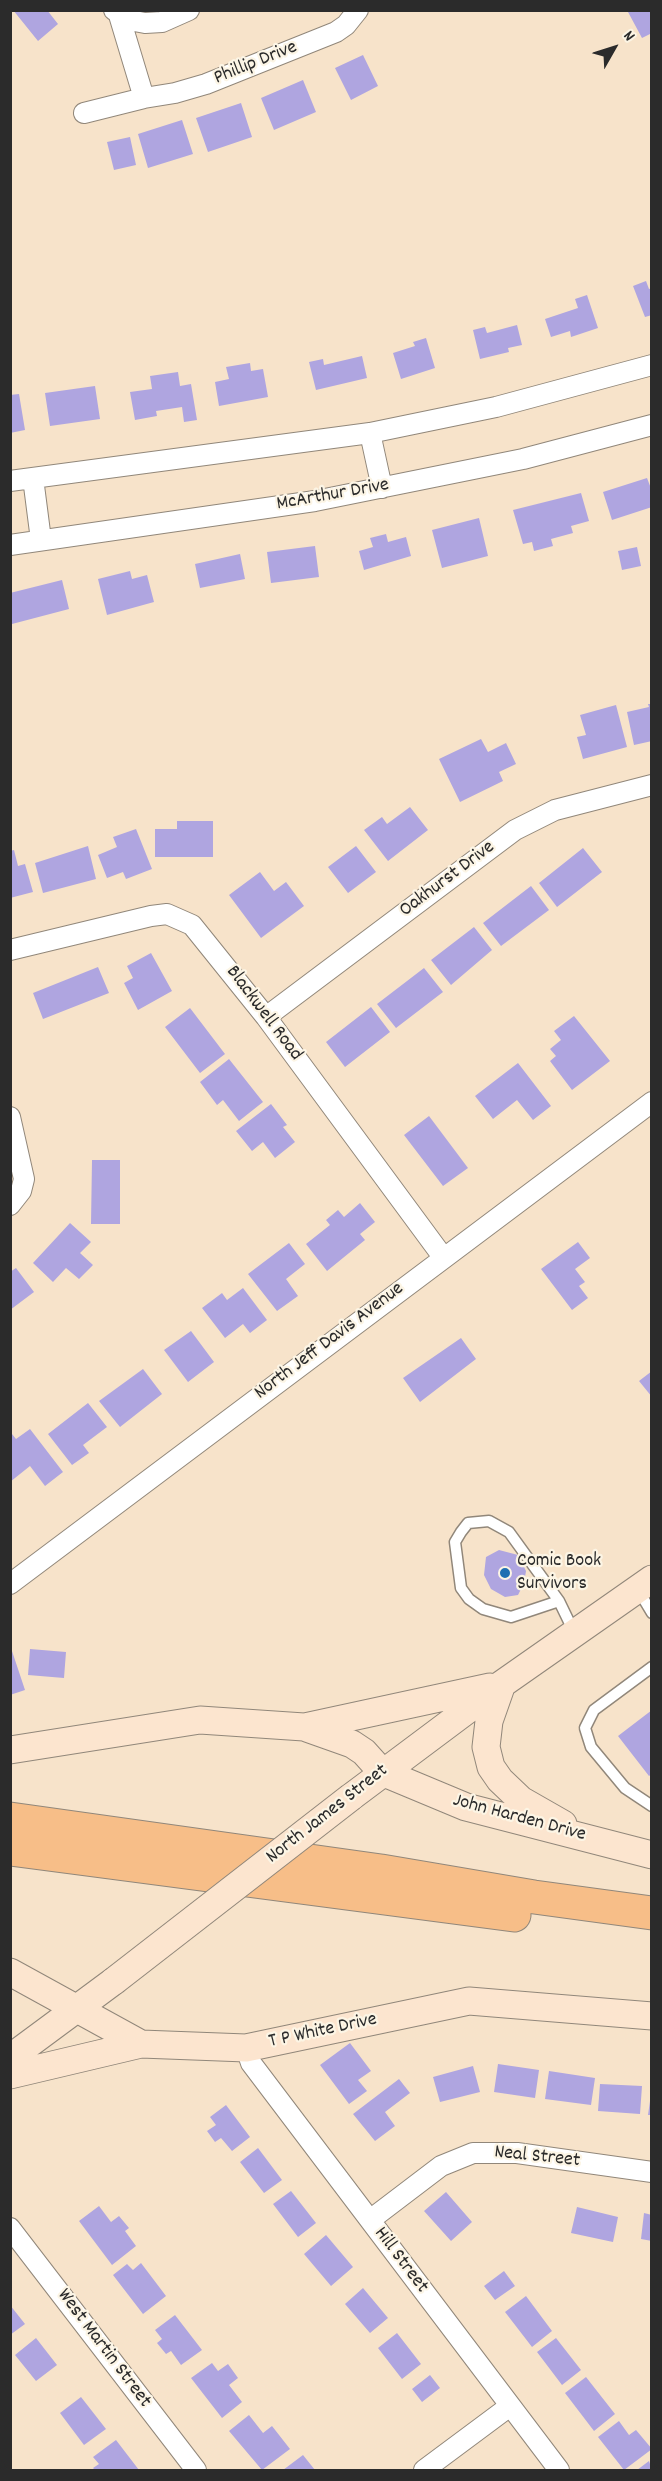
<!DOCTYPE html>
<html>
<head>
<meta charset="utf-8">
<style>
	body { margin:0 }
	#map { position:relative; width:662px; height:2481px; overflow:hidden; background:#f7e3ca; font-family:Dekko,sans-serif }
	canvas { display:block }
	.frame { position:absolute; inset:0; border:12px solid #2b2b2b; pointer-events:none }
	.north { position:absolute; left:584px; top:18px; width:60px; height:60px; -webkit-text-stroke:4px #fcf5e5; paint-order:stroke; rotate:51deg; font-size:16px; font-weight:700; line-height:24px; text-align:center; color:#2b2b2b }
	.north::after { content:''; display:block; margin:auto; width:21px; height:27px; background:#2b2b2b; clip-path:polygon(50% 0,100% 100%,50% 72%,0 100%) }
</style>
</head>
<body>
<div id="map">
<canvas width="662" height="2481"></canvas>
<div class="frame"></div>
<div class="north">N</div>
</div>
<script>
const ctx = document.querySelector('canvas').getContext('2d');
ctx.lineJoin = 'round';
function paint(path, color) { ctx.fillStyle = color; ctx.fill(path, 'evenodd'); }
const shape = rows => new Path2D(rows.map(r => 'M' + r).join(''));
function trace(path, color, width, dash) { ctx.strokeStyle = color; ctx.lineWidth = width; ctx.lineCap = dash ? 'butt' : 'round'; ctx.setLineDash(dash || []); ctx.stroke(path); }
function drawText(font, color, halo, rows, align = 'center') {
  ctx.font = font + ' Dekko,sans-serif'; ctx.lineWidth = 4.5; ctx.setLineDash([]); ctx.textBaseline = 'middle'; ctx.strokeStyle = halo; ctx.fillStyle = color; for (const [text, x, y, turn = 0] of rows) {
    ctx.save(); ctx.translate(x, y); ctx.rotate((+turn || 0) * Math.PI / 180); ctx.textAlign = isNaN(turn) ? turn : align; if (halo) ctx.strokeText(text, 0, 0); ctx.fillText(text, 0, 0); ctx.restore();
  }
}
paint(shape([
	[13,10,47,10,58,24,38,41],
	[632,10,652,10,652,33,642,38,628,12],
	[363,55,378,86,351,100,335,68],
	[303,80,316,112,274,130,261,98],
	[241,103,252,137,208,152,196,118],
	[182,120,193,154,148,168,138,134],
	[130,137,136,165,114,170,107,142],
	[646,281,649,289,652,288,652,315,645,317,633,286],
	[587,295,598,328,571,337,570,331,551,337,545,319,578,308,575,299],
	[517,325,522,345,508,348,509,352,480,359,473,330,485,327,487,333],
	[426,338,435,368,401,379,393,353,415,346,413,342],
	[362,356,367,378,316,390,309,362,323,359,324,365],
	[250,363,251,371,263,369,268,397,219,406,215,382,229,379,226,367],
	[178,372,180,386,191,384,197,420,184,422,182,407,156,411,157,416,135,420,130,392,152,389,150,376],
	[95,386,100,419,50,426,45,393],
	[19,394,25,430,10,433,10,395],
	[647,478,652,491,652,507,612,520,603,492],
	[581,493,589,521,571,526,573,533,551,539,553,546,534,551,532,542,523,544,513,510],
	[479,518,488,556,442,568,432,530],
	[386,534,388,542,406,537,411,556,364,570,359,551,373,547,370,538],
	[315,546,319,577,271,583,267,552],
	[637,547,641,566,622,570,618,551],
	[240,554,245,579,200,588,195,564],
	[130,571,132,579,147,575,154,602,107,615,98,579],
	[62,580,69,609,12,624,10,593],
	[648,704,652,704,652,741,634,745,627,712,649,707],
	[616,705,627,747,583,759,577,737,586,735,580,715],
	[481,739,488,752,506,743,516,764,499,772,503,781,460,802,439,759],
	[410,807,428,830,388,861,364,830,382,817,387,824],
	[177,821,213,821,213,857,155,857,155,829,177,829],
	[136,829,152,869,126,879,123,872,107,878,98,855,117,847,113,837],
	[88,846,96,879,43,893,35,863],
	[356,846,376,872,348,893,328,867],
	[583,848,602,872,557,907,539,883],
	[14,850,18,866,25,864,33,892,10,898,10,851],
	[260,872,274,891,286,882,304,906,261,938,229,895],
	[531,886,549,910,501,946,483,923],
	[474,927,492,950,451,985,431,960],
	[151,953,172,991,138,1010,124,983,133,978,127,966],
	[98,967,109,993,43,1019,33,993],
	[424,968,443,992,396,1028,377,1004],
	[371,1007,390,1032,345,1067,326,1042],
	[190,1008,225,1054,200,1073,165,1027],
	[574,1016,610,1061,572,1090,550,1061,556,1056,550,1049,561,1040,554,1031],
	[229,1059,263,1102,239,1121,223,1100,217,1105,200,1082],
	[518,1063,551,1106,533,1120,517,1100,493,1119,475,1096],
	[271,1104,287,1125,283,1127,295,1142,275,1158,263,1142,252,1151,236,1131],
	[429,1116,468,1168,443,1186,404,1135],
	[92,1160,120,1160,120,1224,91,1224],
	[360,1203,375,1222,360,1234,365,1240,327,1271,306,1244,330,1225,326,1220,338,1210,344,1217],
	[70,1223,91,1242,80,1253,93,1265,79,1279,66,1268,53,1282,33,1263],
	[578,1242,590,1258,575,1269,585,1282,579,1286,588,1298,572,1310,541,1269],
	[289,1243,305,1264,286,1279,298,1296,277,1311,248,1274],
	[16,1268,34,1292,10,1310,10,1272],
	[243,1288,267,1320,250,1333,243,1324,225,1338,202,1308,222,1293,227,1300],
	[191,1331,214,1362,188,1382,164,1350],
	[461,1338,476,1359,420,1402,403,1378],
	[143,1369,162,1394,120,1427,99,1401],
	[652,1371,652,1397,639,1381],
	[88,1403,107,1427,83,1445,89,1453,72,1465,48,1434],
	[30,1429,63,1472,45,1486,30,1466,10,1482,10,1436,12,1434,16,1439],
	[499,1550,518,1555,526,1571,524,1583,518,1595,505,1597,491,1589,484,1575,486,1557],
	[10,1645,25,1690,10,1695],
	[30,1649,66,1652,64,1678,28,1675],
	[652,1710,652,1774,649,1776,618,1736],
	[350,2043,371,2071,358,2080,367,2091,349,2104,320,2065],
	[498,2064,539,2070,535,2098,494,2092],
	[473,2066,480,2092,440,2102,433,2077],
	[549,2071,595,2078,591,2105,545,2099],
	[399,2079,410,2093,385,2112,395,2126,375,2141,353,2114],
	[600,2084,642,2086,640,2114,598,2111],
	[650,2101,652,2101,652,2115,648,2115],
	[226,2105,250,2137,232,2151,221,2138,215,2142,207,2131,216,2125,210,2117],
	[258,2148,282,2180,264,2193,240,2162],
	[291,2191,316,2223,298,2237,273,2204],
	[446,2192,472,2222,451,2241,424,2211],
	[99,2206,111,2222,119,2216,129,2228,125,2231,136,2246,112,2265,79,2221],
	[577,2207,618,2217,613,2242,571,2233],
	[644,2213,652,2215,652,2241,641,2239],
	[326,2235,353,2267,331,2286,304,2254],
	[141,2263,166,2296,143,2314,113,2275,127,2264,133,2270],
	[504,2271,515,2286,495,2300,484,2286],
	[363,2288,388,2318,370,2333,345,2304],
	[526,2296,552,2331,532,2347,505,2312],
	[10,2305,25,2324,10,2335],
	[175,2315,202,2350,181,2365,171,2351,166,2354,157,2343,162,2339,155,2330],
	[397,2333,421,2364,402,2379,378,2348],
	[36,2338,57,2365,36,2381,15,2355],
	[556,2338,581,2370,562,2385,537,2352],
	[212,2363,218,2371,228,2364,238,2378,229,2385,242,2402,222,2418,191,2378],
	[430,2375,440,2388,422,2402,412,2389],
	[586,2377,615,2414,594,2431,565,2393],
	[81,2397,106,2429,84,2445,60,2413],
	[249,2415,263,2433,272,2426,290,2449,262,2470,229,2431],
	[619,2421,629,2435,636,2430,652,2449,624,2470,598,2437],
	[116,2440,139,2470,95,2470,93,2468,99,2464,93,2457],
	[303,2455,315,2470,283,2470],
	[649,2461,652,2470,637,2470]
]), '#afa5e0');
const lane = shape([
	[637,1588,652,1613],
	[559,1601,511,1617,483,1609,469,1599,461,1588,455,1542,461,1532,468,1523,489,1521,509,1532,559,1601,574,1632],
	[652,1667,594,1710,585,1728,591,1747,625,1788,652,1806]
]);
const street = shape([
	[114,10,129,20,145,23,162,22,189,10],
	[119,15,144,98],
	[84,113,144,98,175,93,206,84,336,32,346,25,358,10],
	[370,433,382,488],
	[33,478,41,540],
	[10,481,370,433,496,407,652,365],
	[10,545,315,501,523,459,652,425],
	[10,950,151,916,167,914,192,925,266,1017,443,1257],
	[266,1017,515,830,555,810,652,785],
	[10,1117,24,1179,21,1191,10,1205],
	[10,1584,652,1102],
	[246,2048,251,2063,559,2470],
	[370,2220,441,2166,473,2153,517,2153,652,2172],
	[10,2228,196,2470],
	[424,2470,510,2406]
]);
const secondary = shape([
	[502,1684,489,1721,486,1747,491,1767,500,1780,521,1800,563,1824],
	[305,1727,490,1687],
	[10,1750,200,1720,304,1727,352,1744,364,1752,382,1772,466,1807,652,1855],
	[351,1797,502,1684,652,1579],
	[10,1972,141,2044,246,2048,469,2001,652,2016],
	[10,2058,114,1981],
	[10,2075,141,2044]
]);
const highway = shape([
	[10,1819,381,1871,534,1897,652,1913],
	[10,1849,514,1915]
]);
trace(lane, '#91877a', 13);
trace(street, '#91877a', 22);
trace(secondary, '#91877a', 29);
trace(highway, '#91877a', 35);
trace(lane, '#fff', 10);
trace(street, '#fff', 20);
trace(secondary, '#fce5cf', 27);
trace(highway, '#f7be88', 33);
const secondaryBridge = shape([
	[114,1981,351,1797]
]);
trace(secondaryBridge, '#91877a', 29, []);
trace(secondaryBridge, '#fce5cf', 27);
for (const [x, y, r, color] of [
	[505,1573,6,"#1f6fb2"]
]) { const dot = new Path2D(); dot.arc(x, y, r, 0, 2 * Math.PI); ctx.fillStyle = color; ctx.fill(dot); trace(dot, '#fcf5e5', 2); }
drawText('20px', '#2b2b2b', '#fcf5e5', [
	["Phillip Drive",256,64,-22],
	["McArthur Drive",333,496,-10],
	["Oakhurst Drive",448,880,-37],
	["Blackwell Road",263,1014,53],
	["North Jeff Davis Avenue",330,1342,-37],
	["North James Street",328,1815,-38],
	["John Harden Drive",519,1819,15],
	["T P White Drive",323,2032,-12],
	["Neal Street",537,2158,6],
	["Hill Street",400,2261,53],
	["West Martin Street",103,2349,53]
]);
drawText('20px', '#2b2b2b', '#fcf5e5', [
	["Comic Book",517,1562],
	["Survivors",517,1585]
], 'left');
</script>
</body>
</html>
